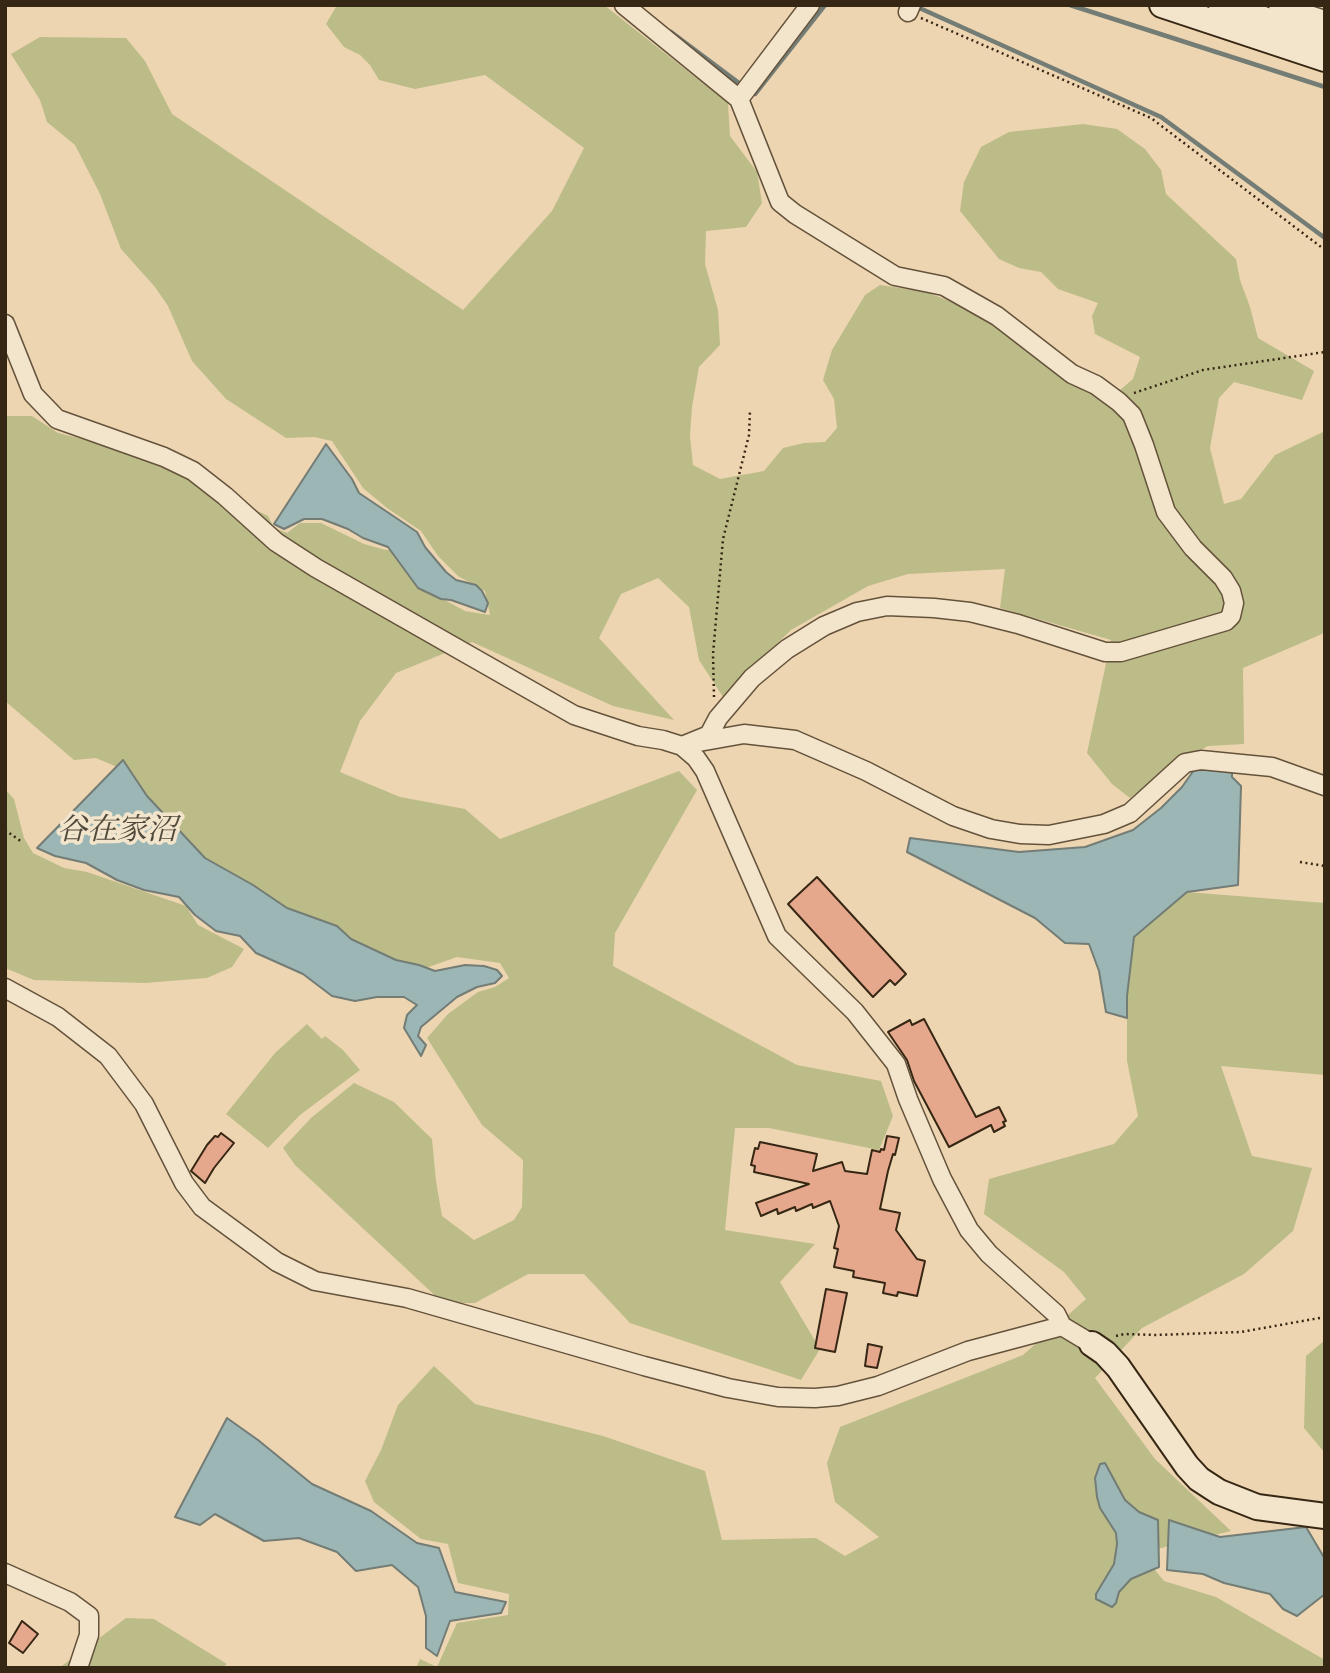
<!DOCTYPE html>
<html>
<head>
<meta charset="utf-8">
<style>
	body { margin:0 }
	#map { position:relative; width:1330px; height:1673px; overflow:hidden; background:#edd5b1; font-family:"Gentium Book Plus",serif }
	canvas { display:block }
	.frame { position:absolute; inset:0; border:7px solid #362614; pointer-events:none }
</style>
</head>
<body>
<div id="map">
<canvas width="1330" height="1673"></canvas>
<div class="frame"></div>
</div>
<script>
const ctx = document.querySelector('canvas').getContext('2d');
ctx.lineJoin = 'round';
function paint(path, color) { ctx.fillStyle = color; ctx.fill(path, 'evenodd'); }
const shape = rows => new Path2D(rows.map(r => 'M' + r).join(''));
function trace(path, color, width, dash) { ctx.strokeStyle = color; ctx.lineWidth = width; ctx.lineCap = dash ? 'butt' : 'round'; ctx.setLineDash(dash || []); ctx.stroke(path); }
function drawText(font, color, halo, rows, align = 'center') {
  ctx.font = font + ' "Gentium Book Plus","Noto Serif JP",serif'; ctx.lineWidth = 7; ctx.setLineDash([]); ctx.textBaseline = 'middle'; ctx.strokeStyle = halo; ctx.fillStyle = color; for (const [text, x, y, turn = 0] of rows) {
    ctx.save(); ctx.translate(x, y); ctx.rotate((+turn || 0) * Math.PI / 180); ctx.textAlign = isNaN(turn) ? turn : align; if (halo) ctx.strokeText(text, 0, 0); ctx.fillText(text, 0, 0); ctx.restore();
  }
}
paint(shape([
	[337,5,604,5,728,103,730,136,757,172,762,203,746,227,706,231,705,264,718,310,720,345,699,367,692,407,690,436,693,465,720,479,764,471,783,448,804,443,825,442,837,428,834,399,823,380,832,350,865,295,880,285,926,292,978,312,1056,370,1106,402,1133,379,1140,357,1095,334,1092,316,1098,303,1058,289,1041,272,1019,268,999,259,960,211,964,182,981,147,1009,132,1083,124,1117,129,1145,149,1161,170,1166,194,1236,259,1240,280,1250,307,1258,338,1314,371,1302,400,1234,382,1219,398,1210,448,1224,504,1241,499,1275,455,1325,431,1325,629,1322,634,1243,668,1244,744,1208,746,1177,763,1130,798,1112,784,1087,753,1111,640,1000,608,1005,569,908,574,868,586,791,630,723,697,699,660,689,607,658,578,621,594,599,638,674,720,613,706,472,642,396,673,360,721,340,772,400,797,465,809,500,839,679,771,697,790,615,933,613,966,797,1065,881,1081,893,1116,879,1150,769,1128,735,1128,725,1230,815,1244,780,1282,820,1349,801,1380,630,1323,584,1274,528,1274,475,1303,443,1303,295,1165,283,1148,311,1118,354,1083,394,1102,432,1139,436,1181,442,1216,474,1240,514,1220,522,1207,523,1160,482,1125,427,1038,448,1014,478,992,495,987,509,978,500,963,457,957,423,969,390,962,196,865,124,770,96,758,74,760,5,701,5,416,32,416,58,433,82,439,169,468,268,516,274,528,287,533,300,523,321,523,364,544,386,550,404,548,441,598,465,611,490,615,485,591,458,576,438,556,421,531,387,508,363,488,332,441,314,437,286,438,226,399,192,361,168,306,155,287,121,249,100,194,75,145,47,122,40,100,11,54,40,37,126,38,145,61,172,114,463,310,552,211,584,148,485,75,415,89,379,80,370,65,360,55,344,47,326,24],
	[5,789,14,799,24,838,33,853,64,868,87,872,186,906,198,925,244,949,232,967,207,978,145,983,34,980,5,968],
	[1187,892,1325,903,1325,1075,1221,1066,1252,1156,1312,1168,1293,1231,1244,1274,1142,1328,1095,1378,1155,1459,1231,1531,1141,1553,1164,1581,1216,1597,1325,1660,1325,1668,416,1668,420,1659,437,1667,457,1623,508,1615,509,1594,458,1583,448,1544,421,1539,374,1502,365,1481,381,1450,398,1405,434,1366,475,1404,603,1436,705,1471,722,1540,816,1538,845,1556,879,1537,835,1502,827,1463,840,1427,1023,1355,1086,1299,1064,1272,984,1214,989,1179,1114,1144,1138,1116,1127,1061,1127,996,1134,937],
	[307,1024,322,1039,325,1036,343,1050,360,1070,300,1115,268,1148,226,1114,275,1053],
	[1325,1340,1325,1453,1304,1428,1306,1356],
	[126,1618,154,1619,227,1664,222,1668,59,1668]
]), '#bcbc89');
const water = shape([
	[326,444,352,479,359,493,417,532,425,547,446,572,456,580,476,585,482,591,488,603,485,612,451,600,441,599,418,588,388,547,363,538,348,529,322,519,304,519,284,529,274,524,326,444],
	[123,760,147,796,205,858,253,885,287,908,337,926,351,939,396,960,419,965,435,971,465,965,484,966,497,970,502,976,495,983,477,987,457,997,421,1027,418,1036,426,1045,421,1056,404,1028,407,1015,417,1005,404,997,377,997,355,1001,332,996,303,974,256,953,240,936,216,931,195,915,179,897,144,890,117,880,86,863,55,856,37,848,123,760],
	[1194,770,1232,770,1232,777,1241,786,1238,885,1187,892,1134,937,1127,996,1127,1018,1106,1012,1099,971,1089,944,1065,943,1035,918,907,852,910,838,1019,852,1085,847,1133,830,1161,808,1182,787,1194,770],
	[227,1418,258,1440,312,1484,371,1511,417,1543,439,1548,455,1592,506,1602,501,1613,450,1621,437,1656,426,1648,426,1616,418,1587,392,1565,356,1571,337,1552,299,1538,264,1541,215,1514,200,1525,175,1517,227,1418],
	[1105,1463,1125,1500,1139,1512,1158,1520,1159,1567,1131,1579,1119,1592,1116,1603,1112,1607,1096,1599,1096,1594,1114,1564,1117,1544,1116,1533,1100,1508,1097,1497,1095,1478,1100,1464,1105,1463],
	[1169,1520,1220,1537,1306,1527,1325,1559,1325,1594,1297,1616,1283,1609,1270,1594,1224,1583,1203,1574,1167,1570,1169,1520]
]);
paint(water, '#9cb6b5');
trace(water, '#737c75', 2);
trace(shape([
	[1070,5,1325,87],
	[915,6,1161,117,1325,238],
	[671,32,743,86],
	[750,91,755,94,825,5]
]), '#737c75', 4.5);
const building = shape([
	[817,877,906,974,895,985,890,980,873,997,788,904,817,877],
	[924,1019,976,1117,999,1107,1006,1121,1003,1122,1005,1126,994,1132,991,1125,949,1147,914,1081,907,1060,888,1032,910,1020,912,1025,924,1019],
	[221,1133,234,1143,214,1168,205,1183,191,1171,207,1145,215,1136,218,1137,221,1133],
	[887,1136,899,1138,895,1155,893,1154,888,1171,880,1209,900,1213,896,1230,917,1259,925,1261,917,1296,898,1292,897,1296,883,1293,885,1283,853,1277,854,1271,834,1267,838,1249,834,1248,839,1226,830,1201,813,1208,812,1204,796,1211,795,1207,778,1214,777,1209,761,1216,756,1203,809,1184,754,1172,755,1166,751,1165,755,1148,758,1149,760,1142,817,1154,813,1171,842,1162,845,1171,867,1174,872,1150,880,1152,881,1149,884,1150,887,1136],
	[826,1289,847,1293,835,1352,815,1348,826,1289],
	[868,1344,882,1347,877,1368,865,1366,868,1344],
	[22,1621,38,1634,23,1653,9,1643,22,1621]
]);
paint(building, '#e6a88c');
trace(building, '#362614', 2);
const street = shape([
	[624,5,739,99,780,202,795,214,895,276,944,286,997,316,1072,374,1096,385,1119,402,1132,415,1144,445,1166,512,1193,548,1223,578,1231,591,1234,603,1231,616,1226,621,1121,652,1105,652,1018,624,970,612,934,608,887,606,857,612,824,626,787,649,752,678,718,718,709,735,682,746],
	[1278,5,1325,20],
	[908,12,911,5],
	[739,99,810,5],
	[5,324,33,394,57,419,164,457,193,471,225,496,276,542,316,568,574,715,638,736,663,740,682,746,696,758,705,771,777,936,855,1012,896,1064,908,1099,942,1179,969,1230,989,1254,1056,1314,1062,1326,1092,1344],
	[699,742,744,734,795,740,866,771,953,816,991,829,1020,834,1049,835,1104,824,1130,813,1185,763,1201,760,1272,767,1325,786],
	[5,988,58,1017,108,1056,144,1104,184,1183,202,1207,277,1262,315,1281,407,1298,644,1366,728,1388,778,1397,815,1398,838,1396,878,1386,968,1351,1062,1326],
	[5,1573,70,1602,89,1616,89,1635,78,1668]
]);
const secondary = shape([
	[1162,5,1325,59],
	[1221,5,1325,39],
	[1092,1344,1105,1353,1118,1367,1187,1466,1199,1479,1219,1492,1257,1507,1325,1516]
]);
trace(street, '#64523b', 21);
trace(secondary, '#362614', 28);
trace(shape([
	[921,18,1151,118,1325,250],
	[1134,393,1203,370,1325,352],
	[714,697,713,654,723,539,749,435,750,410],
	[5,830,22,842],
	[1300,862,1325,866],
	[1116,1336,1124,1334,1155,1335,1241,1332,1325,1317]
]), '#362614', 2.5, [2, 3.5]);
trace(street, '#f3e4cc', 18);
trace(secondary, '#f3e4cc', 24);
drawText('italic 30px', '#504a3c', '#f3e4cc', [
	["谷在家沼",117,831]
]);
</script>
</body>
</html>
